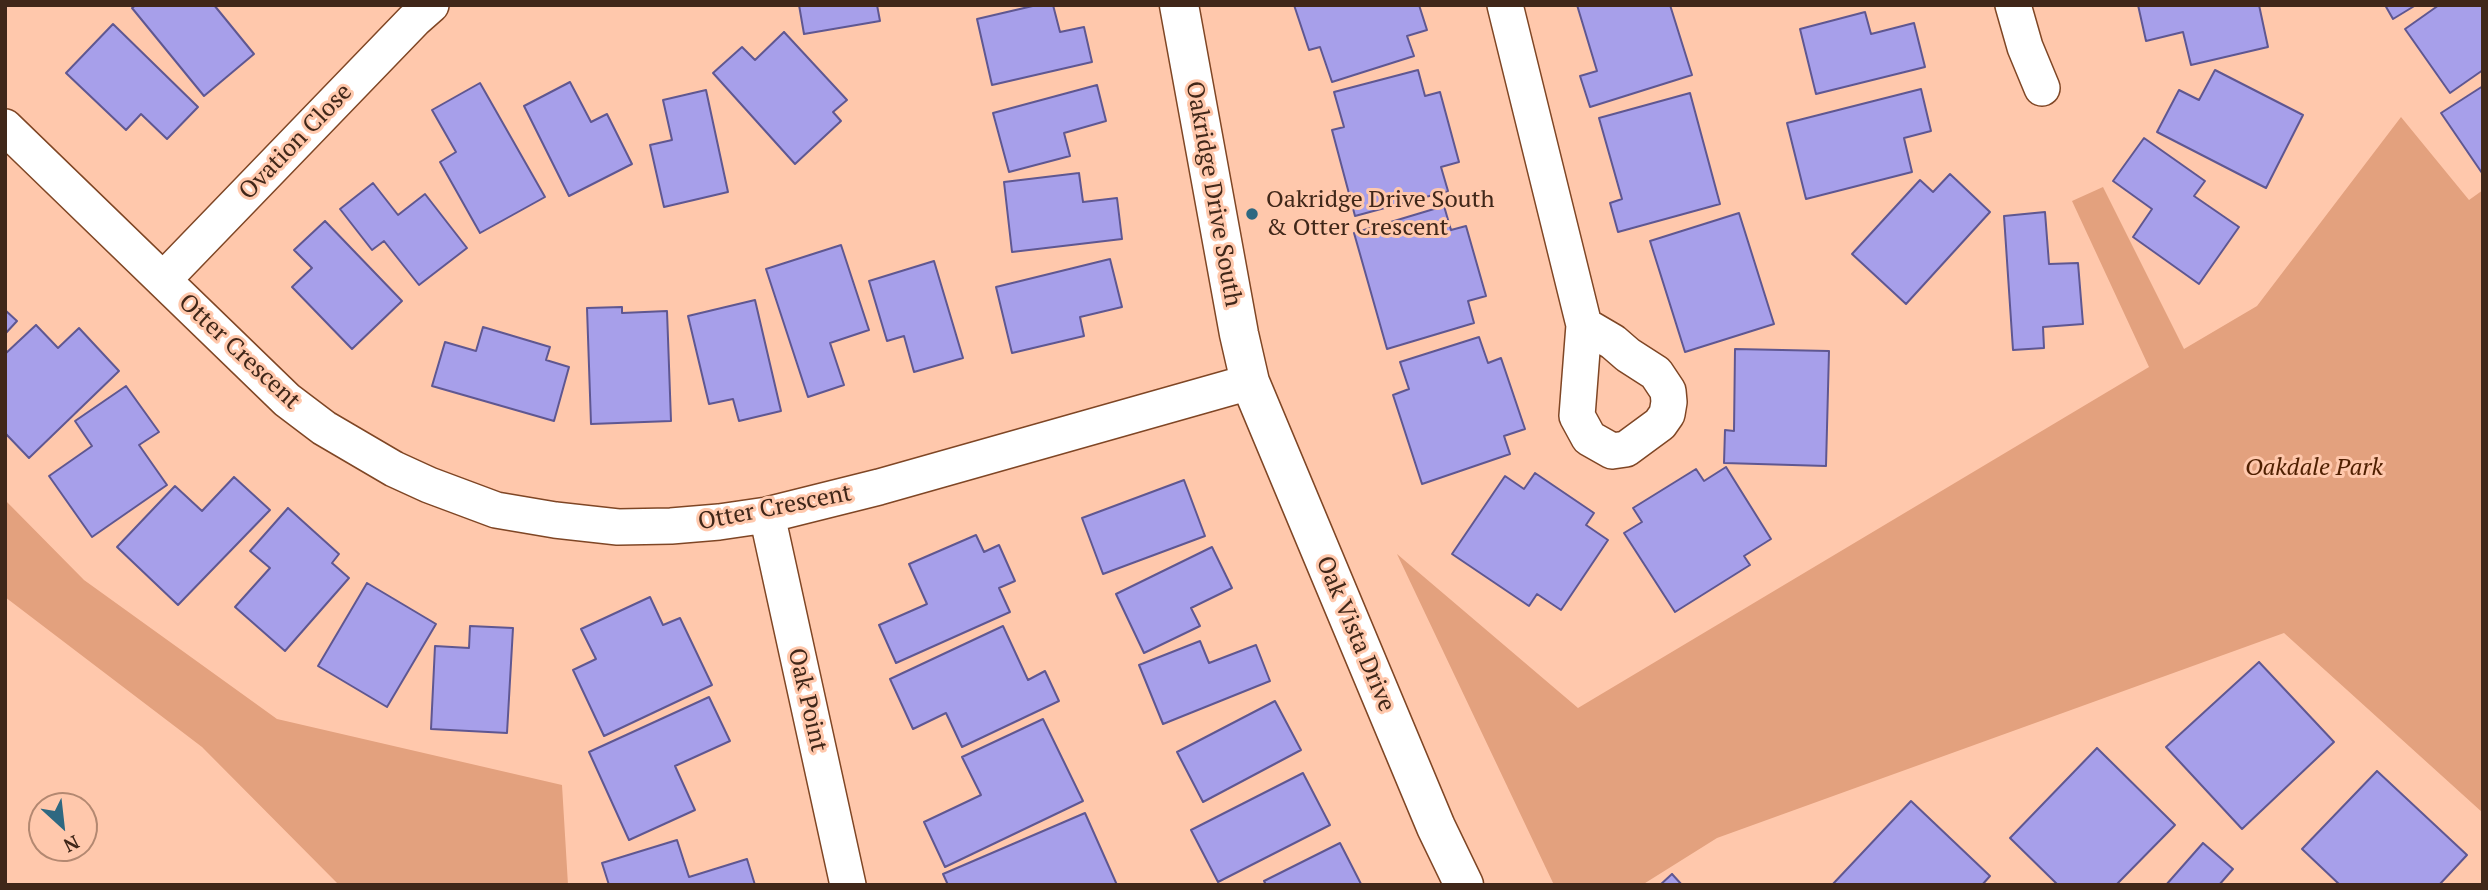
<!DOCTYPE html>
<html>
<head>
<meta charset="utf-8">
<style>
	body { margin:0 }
	#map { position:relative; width:2488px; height:890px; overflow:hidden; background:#ffc8ac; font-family:"PT Serif",serif }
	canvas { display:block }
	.frame { position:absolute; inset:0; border:7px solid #402719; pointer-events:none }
	.north { position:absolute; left:28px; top:792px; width:70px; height:70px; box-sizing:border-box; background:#ffc8ac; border:2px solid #b38871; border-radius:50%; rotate:153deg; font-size:19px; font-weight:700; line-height:28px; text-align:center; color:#402719 }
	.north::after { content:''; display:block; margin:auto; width:24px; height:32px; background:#2e6881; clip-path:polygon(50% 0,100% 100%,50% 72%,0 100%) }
</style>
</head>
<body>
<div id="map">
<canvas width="2488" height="890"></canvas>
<div class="frame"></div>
<div class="north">N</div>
</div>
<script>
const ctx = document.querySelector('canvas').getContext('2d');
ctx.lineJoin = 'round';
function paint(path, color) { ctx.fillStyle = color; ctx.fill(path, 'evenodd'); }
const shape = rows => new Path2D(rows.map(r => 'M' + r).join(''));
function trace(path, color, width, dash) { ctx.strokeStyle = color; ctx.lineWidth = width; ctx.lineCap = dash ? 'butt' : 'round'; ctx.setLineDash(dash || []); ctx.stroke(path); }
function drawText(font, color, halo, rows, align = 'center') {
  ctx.font = font + ' "PT Serif",serif'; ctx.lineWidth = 6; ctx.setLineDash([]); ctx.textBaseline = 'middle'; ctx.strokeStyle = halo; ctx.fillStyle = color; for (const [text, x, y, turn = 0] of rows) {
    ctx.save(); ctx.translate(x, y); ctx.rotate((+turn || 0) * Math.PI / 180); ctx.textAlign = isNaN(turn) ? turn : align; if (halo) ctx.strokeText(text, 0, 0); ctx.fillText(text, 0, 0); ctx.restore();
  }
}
paint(shape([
	[2401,117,2469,200,2483,190,2483,813,2284,633,1717,838,1642,885,1554,885,1397,554,1578,708,2149,367,2072,201,2103,187,2184,349,2257,306],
	[5,500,84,580,277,719,562,785,568,885,339,885,202,747,5,597]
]), '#e3a17e');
const building = shape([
	[136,5,214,5,254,54,204,96,132,8,136,5],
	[799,5,877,5,880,21,804,34,799,5],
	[1037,5,1053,5,1060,32,1084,27,1092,62,992,85,977,19,1037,5],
	[1294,5,1419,5,1427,30,1407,36,1414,56,1332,82,1320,47,1309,50,1294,5],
	[1577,5,1670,5,1692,75,1590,107,1580,76,1597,71,1577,5],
	[2138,5,2259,5,2268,47,2191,65,2183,32,2146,41,2138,5],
	[2385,5,2416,5,2393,19,2385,5],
	[2439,5,2483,5,2483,70,2450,93,2405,29,2439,5],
	[1865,12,1871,34,1914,23,1925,67,1816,94,1800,29,1865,12],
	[113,24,198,107,167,139,141,114,126,130,66,73,113,24],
	[784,32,847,100,833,112,841,121,795,164,713,73,742,47,755,60,784,32],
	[1418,70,1425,96,1440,92,1459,162,1441,167,1448,191,1355,216,1332,130,1344,127,1334,92,1418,70],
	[2215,70,2303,115,2266,188,2157,132,2179,90,2199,100,2215,70],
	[570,82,591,122,607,114,632,164,569,196,524,106,570,82],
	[480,83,545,197,480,233,440,162,456,152,432,110,480,83],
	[1097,85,1106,121,1064,133,1070,156,1009,172,993,113,1097,85],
	[2483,86,2483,172,2482,173,2441,113,2483,86],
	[1921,89,1931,131,1904,138,1912,172,1806,199,1787,123,1921,89],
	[706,90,728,192,664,207,650,145,672,140,663,100,706,90],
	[1690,93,1720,204,1618,232,1610,203,1622,199,1599,118,1690,93],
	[2144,138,2205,181,2194,196,2239,227,2199,284,2133,237,2152,209,2113,181,2144,138],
	[1079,173,1083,202,1117,198,1122,239,1012,252,1004,182,1079,173],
	[1950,174,1990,212,1906,304,1852,254,1920,180,1933,192,1950,174],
	[373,183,398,215,425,194,467,248,419,285,384,241,372,250,340,209,373,183],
	[1444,206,1451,230,1466,226,1486,296,1468,301,1474,323,1387,349,1354,233,1444,206],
	[2045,212,2049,264,2078,263,2083,324,2043,327,2044,348,2013,350,2004,216,2045,212],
	[1739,213,1774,324,1685,352,1650,241,1739,213],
	[325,221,402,301,352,349,292,287,312,268,294,250,325,221],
	[841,245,869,330,830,343,844,385,808,397,766,269,841,245],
	[1110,259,1122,307,1080,317,1084,336,1012,353,996,287,1110,259],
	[934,261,963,358,914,372,904,336,887,341,869,281,934,261],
	[755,300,781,411,739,421,733,399,709,404,688,316,755,300],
	[622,307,622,313,667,311,671,421,591,424,587,308,622,307],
	[5,310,17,321,5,334,5,310],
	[36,325,58,348,79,328,119,371,29,458,5,433,5,354,36,325],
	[483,327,550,347,546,360,569,367,554,421,432,386,445,342,476,351,483,327],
	[1479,337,1488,363,1501,358,1525,429,1504,436,1510,454,1422,484,1393,395,1409,389,1400,362,1479,337],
	[1735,349,1829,351,1826,466,1724,463,1725,430,1734,431,1735,349],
	[126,386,159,432,139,445,167,485,92,537,49,476,92,446,75,421,126,386],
	[1726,467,1771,539,1744,556,1750,565,1675,612,1624,533,1642,522,1633,508,1696,469,1704,481,1726,467],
	[1535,473,1594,513,1586,525,1608,540,1561,610,1537,594,1529,606,1452,554,1505,476,1524,489,1535,473],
	[234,477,270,510,178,605,117,547,175,486,202,511,234,477],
	[1184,480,1205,536,1103,574,1082,518,1184,480],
	[288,508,339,554,332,563,349,578,285,651,235,607,270,568,250,551,288,508],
	[976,535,984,552,999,545,1015,581,999,588,1010,612,896,663,879,625,927,604,909,564,976,535],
	[1212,547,1232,588,1191,608,1200,626,1144,653,1116,594,1212,547],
	[367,583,436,624,387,707,318,666,367,583],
	[650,597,663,625,680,618,712,685,604,736,573,670,596,659,581,629,650,597],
	[470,626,513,628,507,733,431,729,435,646,469,648,470,626],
	[1003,626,1028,680,1045,671,1059,701,962,747,946,713,913,729,890,679,1003,626],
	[1200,641,1209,663,1256,645,1270,681,1163,724,1139,665,1200,641],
	[2259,662,2334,742,2242,829,2166,747,2259,662],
	[709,697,730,741,675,766,695,810,629,840,589,752,709,697],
	[1275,701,1301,750,1203,802,1177,752,1275,701],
	[1043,719,1083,801,945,867,924,822,981,795,962,757,1043,719],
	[2097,748,2175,825,2116,885,2058,885,2010,838,2097,748],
	[2377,771,2467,855,2439,885,2340,885,2302,849,2377,771],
	[1303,773,1330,825,1218,882,1191,830,1303,773],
	[1911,801,1990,876,1982,885,1832,885,1911,801],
	[1085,813,1117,885,948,885,943,874,1085,813],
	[677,840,689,877,747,859,755,885,609,885,602,863,677,840],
	[1340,843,1361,884,1266,885,1264,881,1340,843],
	[2203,843,2233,869,2219,885,2166,885,2203,843],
	[1672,874,1682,885,1660,885,1672,874]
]);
paint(building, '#a79fea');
trace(building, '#5f5791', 2);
const minor = shape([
	[1505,5,1584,325,1577,416,1589,438,1612,451,1626,449,1660,424,1667,414,1669,402,1668,391,1656,373,1628,355,1613,342,1584,325],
	[2013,5,2025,47,2042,88],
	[5,127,287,400,324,428,394,469,429,485,496,510,555,520,618,527,671,526,719,522,767,515,879,487,1250,382],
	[163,280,414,20,431,5],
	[767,515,848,885]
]);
const tertiary = shape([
	[1179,5,1239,334,1250,382,1436,827,1464,885]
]);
trace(minor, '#7f4625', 38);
trace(tertiary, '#7f4625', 41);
trace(minor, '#fff', 35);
trace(tertiary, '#fff', 38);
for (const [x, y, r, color] of [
	[1252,214,7,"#2e6881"]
]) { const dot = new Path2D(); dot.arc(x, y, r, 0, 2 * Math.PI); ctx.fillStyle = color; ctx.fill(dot); trace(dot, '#ffc8ac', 2.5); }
drawText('24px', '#402719', '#ffc8ac', [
	["Ovation Close",296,142,-46],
	["Oakridge Drive South",1213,194,80],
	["Otter Crescent",239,352,43],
	["Otter Crescent",775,508,-11],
	["Oak Vista Drive",1355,634,67],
	["Oak Point",807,700,77]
]);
drawText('24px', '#402719', '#ffc8ac', [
	["Oakridge Drive South",1266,200],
	["& Otter Crescent",1266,228]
], 'left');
drawText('italic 24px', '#4f1f00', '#ffc8ac', [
	["Oakdale Park",2314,468]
]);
</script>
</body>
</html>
